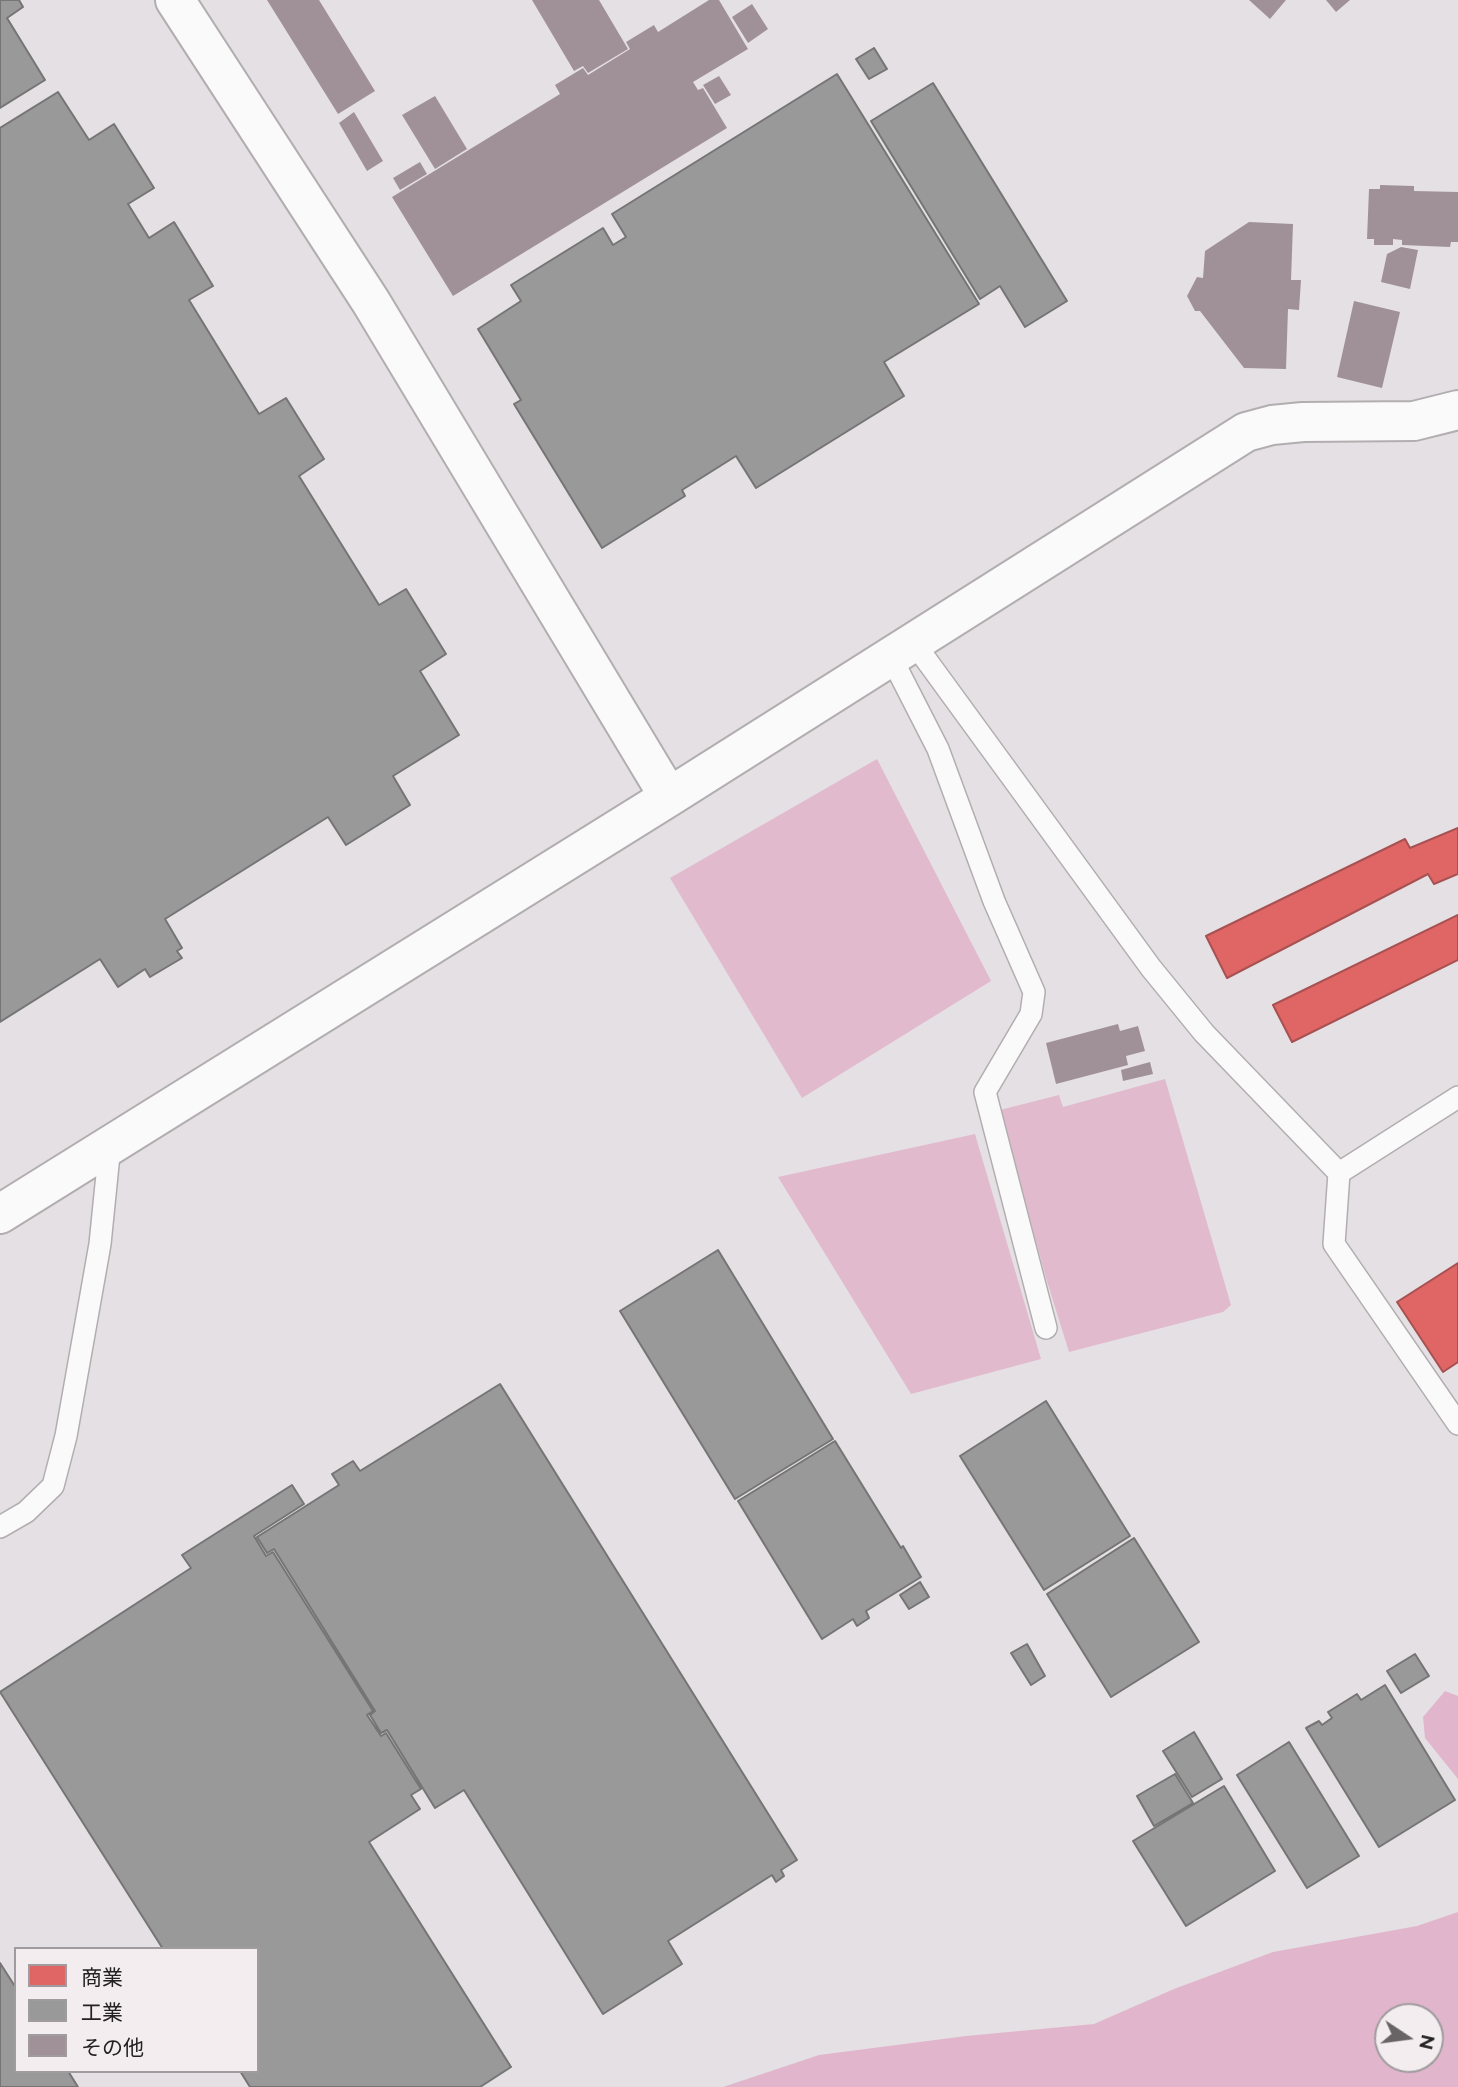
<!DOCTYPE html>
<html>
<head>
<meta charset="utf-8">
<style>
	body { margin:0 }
	#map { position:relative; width:1458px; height:2087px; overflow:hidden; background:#e5e0e3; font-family:Raleway,"Noto Sans JP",sans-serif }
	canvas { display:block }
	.legend { position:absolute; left:14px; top:1947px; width:245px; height:126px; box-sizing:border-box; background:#f3edf0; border:2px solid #a09b9e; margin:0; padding:9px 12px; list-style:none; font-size:21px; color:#242122 }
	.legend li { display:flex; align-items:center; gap:14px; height:35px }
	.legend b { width:35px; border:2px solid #a09b9e }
	.north { position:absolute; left:1374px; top:2003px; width:70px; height:70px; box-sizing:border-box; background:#f3edf0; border:2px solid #a09b9e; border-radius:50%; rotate:103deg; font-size:19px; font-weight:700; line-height:28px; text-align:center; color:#242122 }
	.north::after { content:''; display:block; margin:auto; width:24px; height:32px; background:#686466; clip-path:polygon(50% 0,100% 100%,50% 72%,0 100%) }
</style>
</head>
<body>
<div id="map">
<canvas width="1458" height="2087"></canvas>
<ul class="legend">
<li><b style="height:19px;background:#e06666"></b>商業</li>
<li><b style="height:19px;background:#999"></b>工業</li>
<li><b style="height:19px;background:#a09199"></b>その他</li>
</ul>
<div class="north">N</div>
</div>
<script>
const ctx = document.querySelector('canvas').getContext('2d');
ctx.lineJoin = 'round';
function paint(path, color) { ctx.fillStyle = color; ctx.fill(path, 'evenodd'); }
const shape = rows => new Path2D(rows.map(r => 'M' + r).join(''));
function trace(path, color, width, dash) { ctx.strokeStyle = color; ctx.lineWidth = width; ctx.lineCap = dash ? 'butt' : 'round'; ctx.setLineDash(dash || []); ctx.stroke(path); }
paint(shape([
	[877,759,991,981,802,1098,670,878],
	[1165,1079,1231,1305,1223,1312,1069,1352,1046,1278,1000,1110,1059,1095,1063,1107],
	[975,1134,1041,1359,911,1394,778,1177]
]), '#e1bace');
paint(shape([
	[1445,1691,1458,1696,1458,1779,1425,1738,1423,1717],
	[1458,1912,1458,2087,723,2087,819,2055,966,2036,1094,2024,1174,1989,1273,1952,1417,1926],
	[1388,2017,1430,2017,1430,2059,1388,2059]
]), '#e1b6cc');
const shops = shape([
	[1458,828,1458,874,1434,884,1428,874,1227,978,1206,936,1405,839,1410,848,1458,828],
	[1458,915,1458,960,1292,1042,1273,1005,1458,915],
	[1458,1263,1458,1362,1443,1372,1397,1302,1458,1263]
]);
paint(shops, '#e06666');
trace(shops, '#a85152', 2);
const industry = shape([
	[0,0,19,0,23,7,7,18,45,80,0,108,0,0],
	[874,48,887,69,869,79,856,59,874,48],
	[837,74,979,304,884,362,904,396,756,488,736,456,682,490,685,496,602,548,514,404,521,400,478,329,521,301,511,285,603,228,613,245,626,237,612,214,837,74],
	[933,83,1067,301,1025,327,1000,286,980,299,871,121,933,83],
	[58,92,89,140,114,124,154,188,128,204,149,238,174,222,213,286,189,300,259,414,286,398,324,459,299,476,379,605,406,589,446,654,420,671,459,735,393,776,410,805,346,845,328,817,165,919,182,948,177,951,182,958,150,977,145,969,118,987,100,959,0,1022,0,128,58,92],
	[718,1250,833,1439,735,1499,620,1311,718,1250],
	[500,1384,797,1860,781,1870,784,1876,776,1882,772,1875,668,1941,682,1964,603,2014,464,1790,435,1808,387,1730,381,1733,370,1715,375,1711,274,1549,267,1553,257,1537,339,1485,332,1474,353,1461,360,1471,500,1384],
	[1046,1401,1130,1536,1044,1590,960,1456,1046,1401],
	[835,1441,901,1548,903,1546,921,1577,866,1611,869,1618,857,1626,853,1619,822,1639,738,1501,835,1441],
	[292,1485,304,1504,254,1536,266,1556,273,1552,373,1711,367,1715,381,1736,386,1733,421,1789,411,1795,420,1809,369,1842,511,2067,480,2087,250,2087,240,2071,257,2071,257,1949,163,1949,0,1692,191,1568,182,1555,292,1485],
	[1134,1538,1199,1642,1111,1697,1047,1594,1134,1538],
	[920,1582,929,1597,909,1609,900,1595,920,1582],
	[1027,1644,1045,1676,1031,1685,1011,1653,1027,1644],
	[1415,1654,1429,1676,1401,1693,1387,1671,1415,1654],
	[1385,1685,1455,1800,1379,1847,1306,1728,1319,1721,1322,1725,1332,1718,1328,1712,1357,1694,1361,1700,1385,1685],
	[1194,1732,1222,1779,1192,1797,1163,1751,1194,1732],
	[1289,1742,1359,1856,1307,1888,1237,1775,1289,1742],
	[1175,1774,1193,1803,1154,1826,1137,1796,1175,1774],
	[1224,1786,1275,1871,1186,1926,1133,1841,1224,1786],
	[0,1963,16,1988,16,2071,68,2071,78,2087,0,2087,0,1963]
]);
paint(industry, '#999');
trace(industry, '#767575', 2);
paint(shape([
	[267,0,319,0,375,91,338,114],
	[532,0,599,0,628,49,588,73,583,66,574,71],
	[709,0,719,0,748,49,693,82,698,90,703,88,727,128,453,296,392,197,560,94,555,85,583,68,588,75,630,49,626,42,654,25,658,32],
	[1249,0,1286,0,1270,19],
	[1326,0,1350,0,1336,12],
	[752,4,768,29,748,43,732,17],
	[719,76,731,95,715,104,703,85],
	[435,96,467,149,435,169,402,115],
	[354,112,383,161,367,171,339,123],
	[420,162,427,174,400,190,393,178],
	[1380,185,1414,186,1414,191,1458,192,1458,242,1451,242,1450,247,1402,245,1402,240,1393,239,1393,245,1374,245,1374,239,1367,239,1369,189,1380,189],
	[1249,222,1293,224,1291,280,1301,280,1299,310,1288,309,1286,369,1244,368,1200,311,1195,311,1187,296,1197,277,1203,278,1205,251],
	[1401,247,1418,250,1410,289,1381,282,1387,254],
	[1354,301,1400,312,1382,388,1337,377],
	[1118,1024,1120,1031,1138,1026,1145,1051,1126,1056,1128,1065,1056,1084,1046,1043],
	[1150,1062,1153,1074,1123,1081,1121,1070]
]), '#a09199');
const service = shape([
	[914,643,1151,968,1204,1033,1339,1173,1334,1244,1458,1424],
	[891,657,938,749,994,901,1034,992,1031,1014,985,1092,1046,1328],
	[1339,1173,1458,1097],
	[0,1527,26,1512,53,1486,66,1436,100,1244,110,1145]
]);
const tertiary = shape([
	[175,0,371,302,669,797],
	[0,1214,669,797,1246,432,1272,425,1303,422,1414,421,1458,410]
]);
trace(service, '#b2aeb0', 24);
trace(tertiary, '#b2aeb0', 42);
trace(service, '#fbfafb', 21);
trace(tertiary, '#fbfafb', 38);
</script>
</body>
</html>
